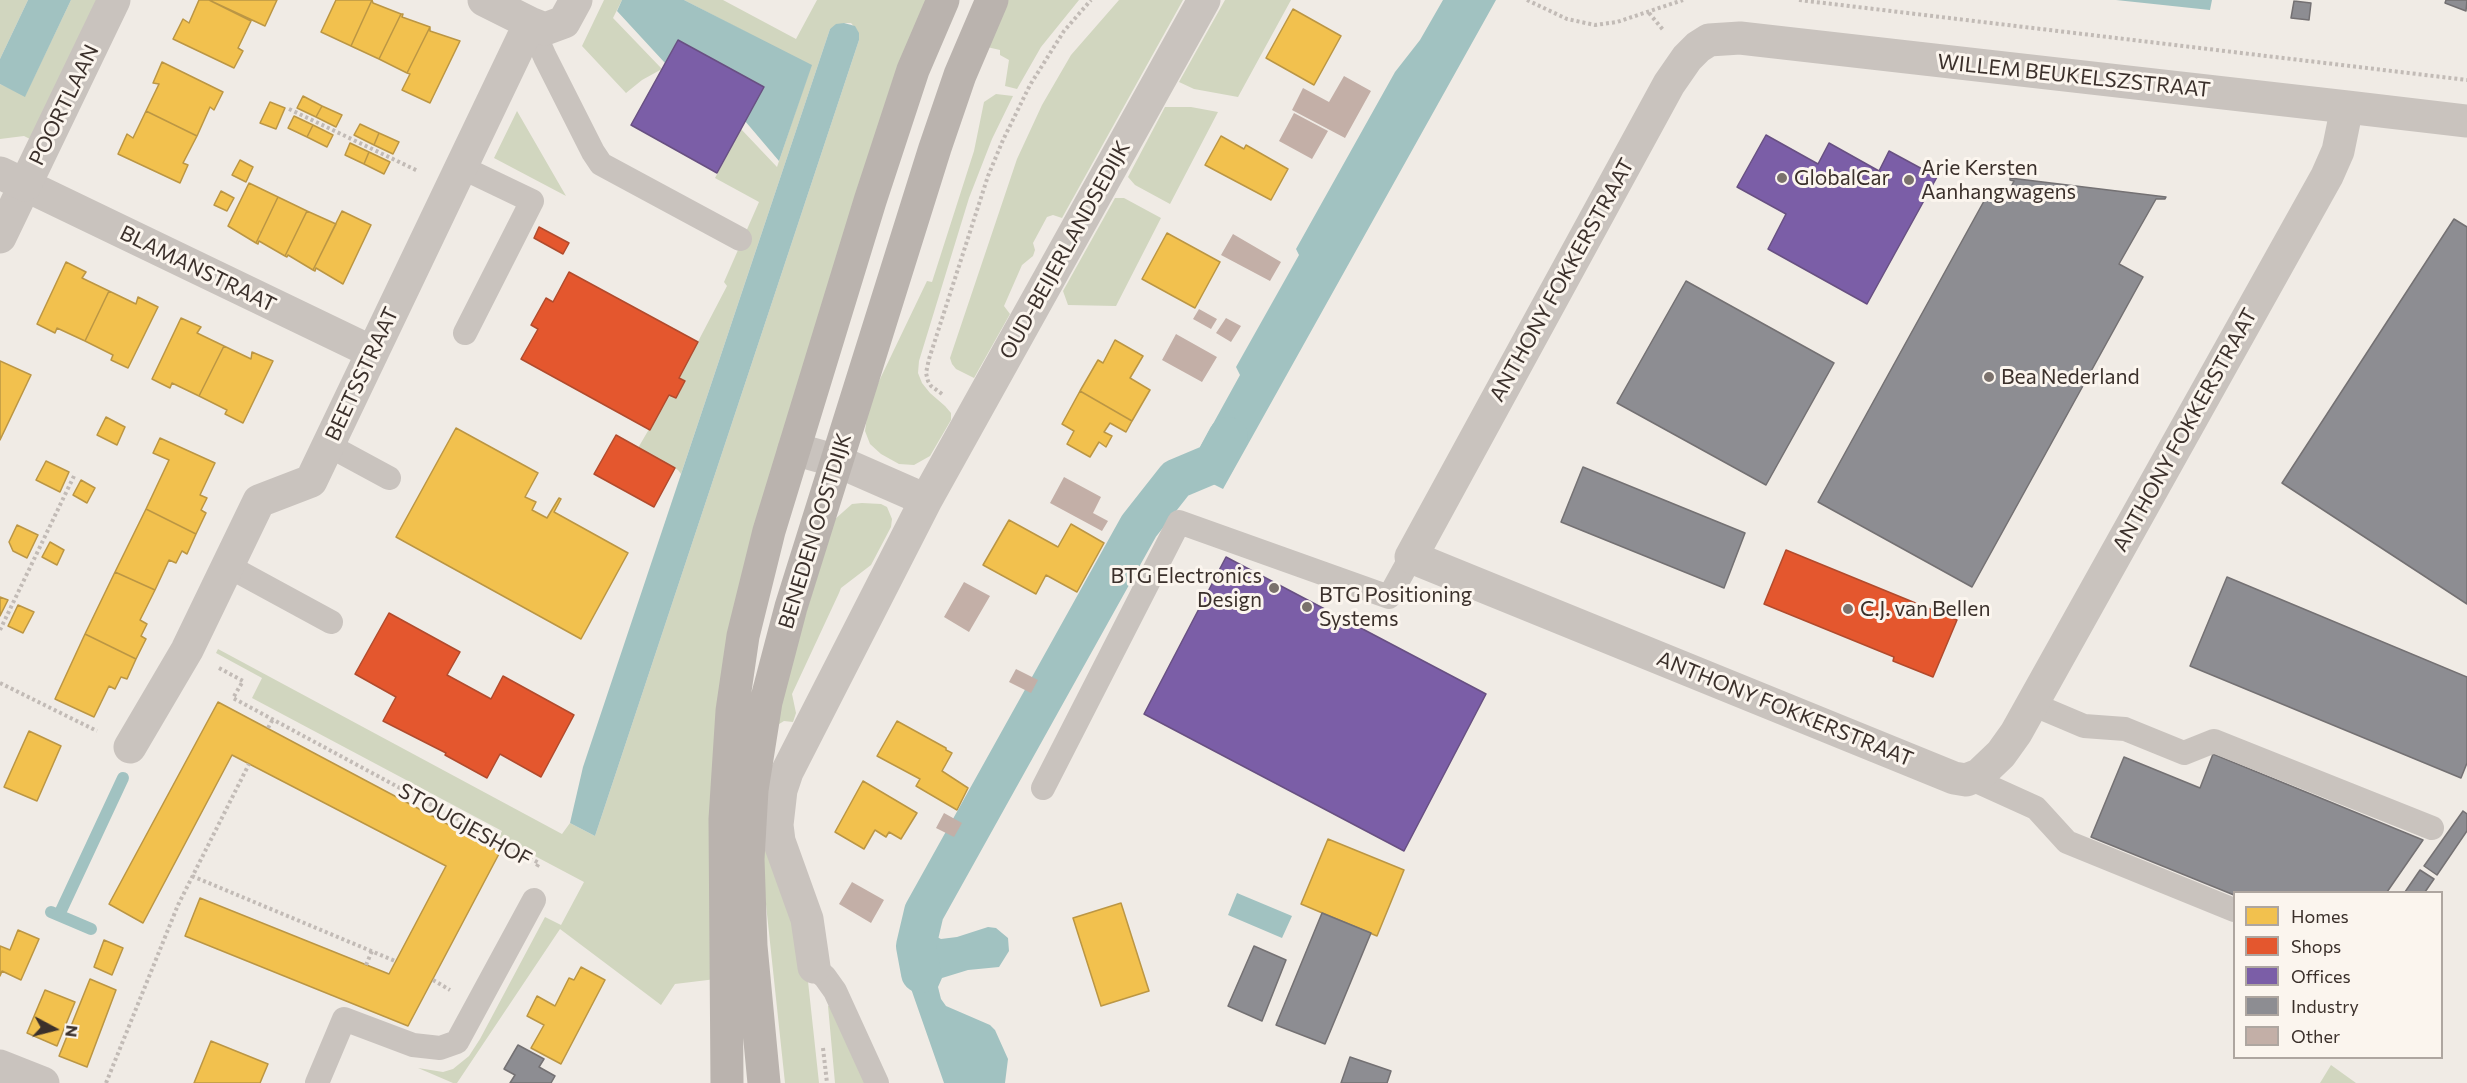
<!DOCTYPE html>
<html>
<head>
<meta charset="utf-8">
<style>
	body { margin:0 }
	#map { position:relative; width:2467px; height:1083px; overflow:hidden; background:#f0ebe5; font-family:Commissioner,sans-serif }
	canvas { display:block }
	.legend { position:absolute; left:2233px; top:891px; width:210px; height:168px; box-sizing:border-box; background:#fbf5ee; border:2px solid #aea6a0; margin:0; padding:8px 10px; list-style:none; font-size:18px; color:#3b302b }
	.legend li { display:flex; align-items:center; gap:12px; height:30px }
	.legend b { width:30px; border:2px solid #aea6a0 }
	.north { position:absolute; left:24px; top:999px; width:60px; height:60px; -webkit-text-stroke:4px #fbf5ee; paint-order:stroke; rotate:97deg; font-size:16px; font-weight:700; line-height:24px; text-align:center; color:#3b302b }
	.north::after { content:''; display:block; margin:auto; width:21px; height:27px; background:#3b302b; clip-path:polygon(50% 0,100% 100%,50% 72%,0 100%) }
</style>
</head>
<body>
<div id="map">
<canvas width="2467" height="1083"></canvas>
<ul class="legend">
<li><b style="height:16px;background:#f2c14e"></b>Homes</li>
<li><b style="height:16px;background:#e4572e"></b>Shops</li>
<li><b style="height:16px;background:#7b5ea7"></b>Offices</li>
<li><b style="height:16px;background:#8d8d92"></b>Industry</li>
<li><b style="height:16px;background:#c3afa7"></b>Other</li>
</ul>
<div class="north">N</div>
</div>
<script>
const ctx = document.querySelector('canvas').getContext('2d');
ctx.lineJoin = 'round';
function paint(path, color) { ctx.fillStyle = color; ctx.fill(path, 'evenodd'); }
const shape = rows => new Path2D(rows.map(r => 'M' + r).join(''));
function trace(path, color, width, dash) { ctx.strokeStyle = color; ctx.lineWidth = width; ctx.lineCap = dash ? 'butt' : 'round'; ctx.setLineDash(dash || []); ctx.stroke(path); }
function drawText(font, color, halo, rows, align = 'center') {
  ctx.font = font + ' Commissioner,sans-serif'; ctx.lineWidth = 6; ctx.setLineDash([]); ctx.textBaseline = 'middle'; ctx.strokeStyle = halo; ctx.fillStyle = color; for (const [text, x, y, turn = 0] of rows) {
    ctx.save(); ctx.translate(x, y); ctx.rotate((+turn || 0) * Math.PI / 180); ctx.textAlign = isNaN(turn) ? turn : align; if (halo) ctx.strokeText(text, 0, 0); ctx.fillText(text, 0, 0); ctx.restore();
  }
}
paint(shape([
	[0,0,28,0,0,59],
	[71,0,97,0,30,139,24,136,0,139,0,84,25,96],
	[604,0,622,0,613,18,662,69,642,80,626,93,582,46],
	[684,0,723,0,796,39,817,0,931,0,779,450,716,979,675,984,661,1005,560,929,457,1083,453,1083,418,1068,443,1072,453,1069,469,1056,480,1039,545,917,561,925,584,882,499,837,502,831,252,698,262,678,216,653,218,649,562,834,570,823,595,836,859,40,857,30,851,23,844,23,830,29,681,474,678,470,638,448,669,395,676,398,685,382,679,378,727,286,724,282,759,202,715,178,741,129,777,167,811,66],
	[1004,0,1079,0,1041,47,1017,89,1005,86,1009,60,1000,55,1000,50,987,47],
	[1119,0,1183,0,1062,218,1053,215,1047,217,1033,243,1035,250,1033,256,1022,265,1004,306,1010,314,974,378,956,369,952,364,950,358,1017,159,1042,105,1071,55],
	[1225,0,1291,0,1238,97,1194,89,1179,82],
	[996,94,1013,96,992,139,969,198,919,361,918,373,922,383,930,393,945,406,951,413,951,420,930,456,914,465,899,464,881,454,870,444,865,431,869,402,927,281,932,282,974,151,984,102],
	[1165,107,1191,107,1218,112,1170,204,1135,185,1128,177],
	[517,111,566,196,494,158],
	[1115,198,1124,198,1161,218,1116,306,1068,305,1063,291],
	[862,503,881,504,887,507,892,519,891,527,871,565,841,588,839,593,792,694,796,713,793,722,784,721,771,729,834,520,852,504],
	[765,838,803,935,819,1083,785,1083,762,867],
	[833,1005,865,1083,835,1083,828,1006],
	[2331,1065,2356,1083,2320,1083]
]), '#d1d6bf');
paint(shape([
	[28,0,71,0,25,97,0,84,0,59],
	[622,0,684,0,812,65,779,161,745,121,764,87,678,40,665,63,617,11],
	[1443,0,1496,0,1223,489,1187,471,1240,375,1236,367,1299,255,1296,249,1395,72,1420,40],
	[2116,0,2212,0,2210,10],
	[844,23,855,26,859,33,859,40,595,836,570,823,583,767,830,29,836,24],
	[1237,893,1292,916,1282,938,1228,915],
	[915,916,927,925,937,937,941,939,957,937,988,927,996,928,1008,938,1009,951,999,967,968,970,942,978,938,987,941,999,946,1006,990,1025,995,1030,1008,1059,1005,1083,944,1083,901,960,902,942]
]), '#a1c2c1');
const homes = shape([
	[199,0,209,0,251,21,238,48,243,51,234,68,173,39,183,19,189,23,199,0],
	[209,0,277,0,265,26,209,0],
	[336,0,372,0,351,46,321,32,336,0],
	[372,0,373,3,401,14,379,59,351,46,372,0],
	[1293,9,1341,36,1314,85,1266,58,1293,9],
	[401,14,403,14,402,17,430,27,407,73,379,59,401,14],
	[430,27,430,31,460,41,430,103,402,90,410,74,407,73,430,27],
	[162,62,223,92,214,110,210,107,197,136,146,111,159,84,153,83,162,62],
	[303,96,322,106,316,117,297,108,303,96],
	[270,102,285,108,276,129,260,123,270,102],
	[322,106,342,115,336,127,316,117,322,106],
	[146,111,197,136,183,163,188,165,180,183,118,154,127,134,133,138,146,111],
	[294,116,313,125,307,137,288,128,294,116],
	[360,124,379,133,374,145,354,135,360,124],
	[313,125,333,135,327,147,307,137,313,125],
	[379,133,399,142,393,154,374,145,379,133],
	[1221,136,1244,149,1246,145,1288,169,1271,200,1205,165,1221,136],
	[350,143,369,152,364,164,345,155,350,143],
	[369,152,390,162,384,174,364,164,369,152],
	[240,160,253,167,246,182,232,175,240,160],
	[249,183,278,197,256,243,228,226,249,183],
	[221,191,234,198,227,211,214,205,221,191],
	[278,197,307,211,285,256,259,241,258,244,256,243,278,197],
	[307,211,336,224,313,270,288,255,287,257,285,256,307,211],
	[342,211,371,225,343,284,316,268,315,271,313,270,342,211],
	[1167,233,1220,262,1195,308,1142,279,1167,233],
	[66,262,86,272,82,278,109,291,85,341,57,328,55,333,37,324,66,262],
	[109,291,136,304,138,297,158,307,128,368,111,360,113,355,85,341,109,291],
	[181,318,201,327,197,333,224,346,199,396,172,383,170,388,152,379,181,318],
	[1115,340,1143,356,1130,378,1150,390,1132,421,1080,391,1098,360,1103,363,1115,340],
	[224,346,251,359,252,352,273,361,243,423,225,414,227,410,199,396,224,346],
	[0,361,31,375,0,440,0,361],
	[1080,391,1132,421,1126,432,1110,423,1104,432,1112,436,1106,447,1099,442,1090,457,1067,444,1074,431,1062,424,1080,391],
	[106,417,125,427,117,445,97,435,106,417],
	[456,428,538,473,525,497,536,502,532,510,547,518,559,498,561,499,554,512,628,553,581,639,396,537,456,428],
	[160,438,215,463,200,495,207,498,201,510,206,513,196,534,146,509,169,460,153,453,160,438],
	[46,461,69,472,60,492,36,480,46,461],
	[81,480,95,488,87,503,73,495,81,480],
	[146,509,196,534,187,554,182,551,176,563,169,560,155,590,115,572,146,509],
	[1009,520,1058,547,1071,524,1104,543,1077,592,1046,575,1036,594,983,565,1009,520],
	[17,525,38,535,27,558,13,551,9,542,17,525],
	[50,542,64,550,57,565,42,557,50,542],
	[115,572,155,590,140,620,147,624,141,636,146,639,136,659,85,634,115,572],
	[0,597,8,600,0,616,0,597],
	[18,605,34,612,23,633,8,626,18,605],
	[85,634,136,659,127,679,121,677,115,689,109,686,94,717,55,699,85,634],
	[218,702,500,852,408,1026,185,936,200,898,389,974,446,866,232,755,143,923,109,904,218,702],
	[897,721,946,748,946,750,952,753,942,771,968,788,957,810,916,786,920,779,877,756,897,721],
	[29,731,61,746,37,801,4,787,29,731],
	[863,781,917,813,901,839,889,832,886,837,875,830,864,849,835,832,863,781],
	[1328,839,1404,870,1377,936,1301,904,1328,839],
	[1121,903,1149,991,1101,1006,1073,918,1121,903],
	[18,930,39,939,21,980,2,971,0,976,0,946,10,950,18,930],
	[104,940,123,948,112,975,94,967,104,940],
	[581,967,605,980,561,1064,531,1048,544,1025,527,1016,537,996,555,1006,569,978,574,980,581,967],
	[90,979,116,990,87,1067,59,1056,90,979],
	[45,990,75,1002,57,1046,27,1033,45,990],
	[211,1041,268,1064,260,1083,194,1083,211,1041]
]);
paint(homes, '#f2c14e');
trace(homes, '#bb9644', 1.5);
const shops = shape([
	[539,227,569,243,563,254,534,238,539,227],
	[569,272,698,342,679,378,685,381,676,398,669,395,650,430,521,359,538,329,531,325,546,298,553,302,569,272],
	[616,435,675,468,654,507,594,474,616,435],
	[1786,550,1957,620,1933,677,1893,661,1894,657,1764,604,1786,550],
	[389,613,460,652,447,675,491,699,503,676,574,715,541,777,500,754,487,778,445,755,446,753,383,721,396,697,355,674,389,613]
]);
paint(shops, '#e4572e');
trace(shops, '#b14b2d', 1.5);
const offices = shape([
	[678,40,764,87,717,173,631,125,678,40],
	[1766,135,1818,164,1829,143,1879,171,1889,151,1937,177,1867,304,1768,249,1786,214,1737,187,1766,135],
	[1226,557,1486,694,1404,851,1144,714,1226,557]
]);
paint(offices, '#7b5ea7');
trace(offices, '#685082', 1.5);
const industry = shape([
	[2446,0,2467,0,2466,11,2445,3,2446,0],
	[2294,1,2311,3,2309,20,2291,18,2294,1],
	[2010,178,2166,197,2165,199,2156,199,2119,264,2143,277,1972,587,1818,502,1989,192,2004,200,2014,181,2010,180,2010,178],
	[2454,219,2467,227,2467,604,2282,483,2454,219],
	[1686,281,1834,363,1766,485,1617,403,1686,281],
	[1583,467,1745,533,1724,588,1561,522,1583,467],
	[2227,577,2467,677,2467,763,2461,778,2190,666,2227,577],
	[2213,754,2423,840,2387,892,2234,892,2234,895,2091,837,2124,757,2200,788,2213,754],
	[2463,811,2467,814,2467,831,2437,875,2424,866,2463,811],
	[2420,870,2434,879,2425,892,2405,892,2420,870],
	[1322,913,1371,933,1325,1044,1276,1025,1322,913],
	[1254,946,1286,960,1262,1021,1228,1006,1254,946],
	[518,1045,544,1059,539,1067,555,1076,551,1083,510,1083,515,1075,504,1069,518,1045],
	[1350,1057,1391,1071,1387,1083,1341,1083,1350,1057]
]);
paint(industry, '#8d8d92');
trace(industry, '#747173', 1.5);
trace(shape([
	[51,912,91,929],
	[59,915,123,778]
]), '#a1c2c1', 12);
trace(shape([
	[921,973,916,946,924,912,1139,526,1176,479,1214,463,1228,437]
]), '#a1c2c1', 40);
paint(shape([
	[1344,76,1371,91,1345,138,1292,110,1303,88,1329,102],
	[1294,113,1328,131,1312,159,1279,141],
	[1233,234,1281,262,1270,281,1221,255],
	[1199,309,1217,319,1211,329,1193,319],
	[1226,318,1241,326,1231,342,1216,333],
	[1176,334,1217,357,1202,382,1162,360],
	[1064,477,1101,497,1093,513,1108,521,1102,531,1050,503],
	[964,582,990,596,969,632,944,617],
	[1016,669,1038,680,1031,693,1009,682],
	[944,813,962,823,954,837,936,828],
	[852,882,884,900,871,923,839,904]
]), '#c3afa7');
trace(shape([
	[1527,0,1567,19,1595,25,1617,22,1683,0],
	[1799,0,2467,80],
	[1649,13,1664,31],
	[289,109,418,171],
	[942,394,931,386,928,381,926,373,929,359,988,176,1003,140,1030,85,1064,31,1091,0],
	[0,630,74,476],
	[219,668,243,681,233,698,539,863,536,868],
	[0,683,97,731],
	[268,728,273,719],
	[192,876,395,961],
	[366,965,372,951],
	[433,980,450,990],
	[823,1048,827,1083],
	[106,1083,178,905,249,764]
]), '#c2bbb6', 4, [3, 3]);
trace(shape([
	[530,23,545,57,593,152,601,164,740,239],
	[461,167,532,201,465,333],
	[328,445,389,478],
	[228,566,331,622],
	[2032,704,2084,726,2125,729,2184,753,2214,741,2432,828],
	[1972,779,2036,808,2067,842,2234,910],
	[1043,788,1179,522,1389,597,1411,557],
	[814,967,825,977,835,991,877,1083],
	[317,1083,344,1019,413,1045,440,1048,457,1042,534,900]
]), '#c9c3be', 24);
trace(shape([
	[484,0,530,23],
	[2347,107,2338,151,2327,176,2016,733,2001,754,1979,775,1966,780,1954,778,1411,557,1669,84,1687,58,1698,47,1709,40,1740,38,2347,107,2467,121],
	[0,237,25,185,372,352],
	[794,449,837,461,926,500],
	[130,747,187,650,259,501,311,481,530,23,545,29,564,22,576,0],
	[814,967,807,919,779,841,777,825,781,790,787,772,926,500,1204,0],
	[0,1066,43,1083]
]), '#c9c3be', 33);
trace(shape([
	[0,173,25,185,114,0]
]), '#c9c3be', 33);
trace(shape([
	[727,1083,725,819,732,711,743,636,769,531,870,201,913,70,943,0],
	[764,1083,751,946,748,859,752,790,766,702,791,607,935,148,960,75,992,0]
]), '#bab3ae', 33);
for (const [x, y, r, color] of [
	[1782,178,6,"#7a716c"],
	[1909,180,6,"#7a716c"],
	[1989,377,6,"#7a716c"],
	[1274,588,6,"#7a716c"],
	[1307,607,6,"#7a716c"],
	[1848,609,6,"#7a716c"]
]) { const dot = new Path2D(); dot.arc(x, y, r, 0, 2 * Math.PI); ctx.fillStyle = color; ctx.fill(dot); trace(dot, '#fbf5ee', 2); }
drawText('21px', '#3b302b', '#fbf5ee', [
	["WILLEM BEUKELSZSTRAAT",2074,76,6],
	["POORTLAAN",64,105,-64],
	["OUD-BEIJERLANDSEDIJK",1065,250,-61],
	["BLAMANSTRAAT",198,269,26],
	["ANTHONY FOKKERSTRAAT",1562,280,-61],
	["BEETSSTRAAT",362,374,-65],
	["ANTHONY FOKKERSTRAAT",2185,430,-61],
	["BENEDEN OOSTDIJK",815,531,-73],
	["ANTHONY FOKKERSTRAAT",1785,709,22],
	["STOUGJESHOF",465,825,29]
]);
drawText('21px', '#3b302b', '#fbf5ee', [
	["Arie Kersten",1921,168],
	["Aanhangwagens",1921,192],
	["GlobalCar",1794,178],
	["Bea Nederland",2001,377],
	["BTG Electronics",1262,576,"right"],
	["Design",1262,600,"right"],
	["BTG Positioning",1319,595],
	["Systems",1319,619],
	["C.J. van Bellen",1860,609]
], 'left');
</script>
</body>
</html>
